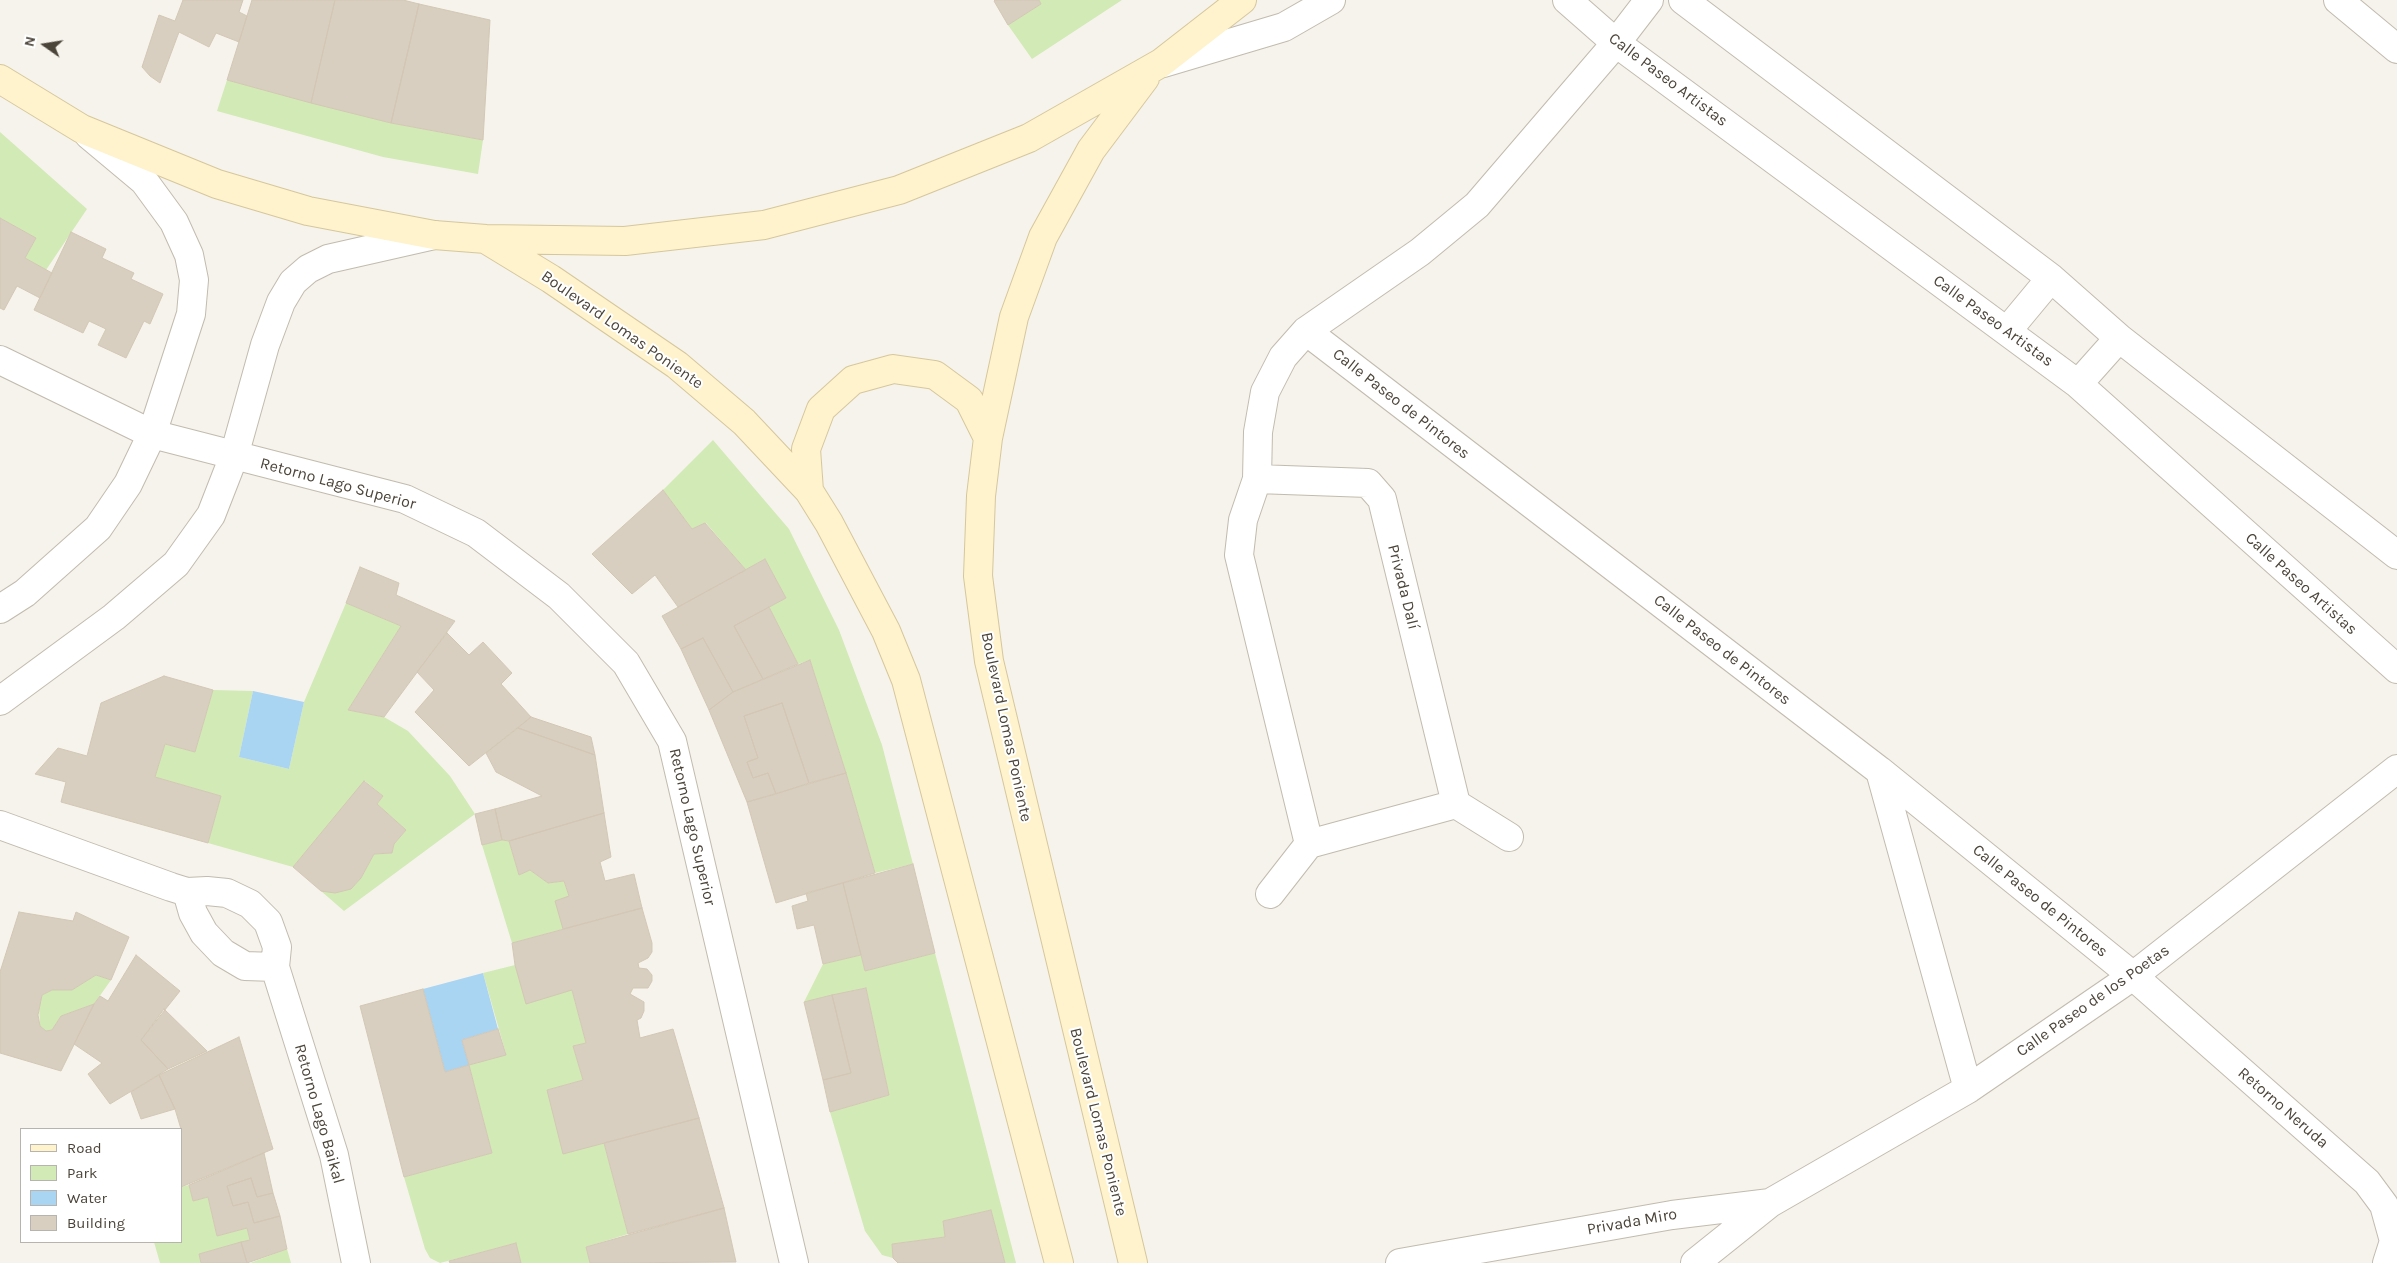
<!DOCTYPE html>
<html>
<head>
<meta charset="utf-8">
<style>
	body { margin:0 }
	#map { position:relative; width:2397px; height:1263px; overflow:hidden; background:#f6f3ec; font-family:Karla,sans-serif }
	canvas { display:block }
	.legend { position:absolute; left:20px; top:1128px; width:162px; height:115px; box-sizing:border-box; background:#fff; border:1px solid #b7b4b0; margin:0; padding:6px 9px; list-style:none; font-size:15px; color:#4b4439 }
	.legend li { display:flex; align-items:center; gap:10px; height:25px }
	.legend b { width:25px; border:1px solid #b7b4b0 }
	.north { position:absolute; left:20px; top:20px; width:50px; height:50px; -webkit-text-stroke:4px #fff; paint-order:stroke; rotate:283deg; font-size:14px; font-weight:700; line-height:20px; text-align:center; color:#4b4439 }
	.north::after { content:''; display:block; margin:auto; width:18px; height:22px; background:#4b4439; clip-path:polygon(50% 0,100% 100%,50% 72%,0 100%) }
</style>
</head>
<body>
<div id="map">
<canvas width="2397" height="1263"></canvas>
<ul class="legend">
<li><b style="height:6px;background:#fff3cd"></b>Road</li>
<li><b style="height:14px;background:#d2eab5"></b>Park</li>
<li><b style="height:14px;background:#a9d4f2"></b>Water</li>
<li><b style="height:14px;background:#d8cfc1"></b>Building</li>
</ul>
<div class="north">N</div>
</div>
<script>
const ctx = document.querySelector('canvas').getContext('2d');
ctx.lineJoin = 'round';
function paint(path, color) { ctx.fillStyle = color; ctx.fill(path, 'evenodd'); }
const shape = rows => new Path2D(rows.map(r => 'M' + r).join(''));
function trace(path, color, width, dash) { ctx.strokeStyle = color; ctx.lineWidth = width; ctx.lineCap = dash ? 'butt' : 'round'; ctx.setLineDash(dash || []); ctx.stroke(path); }
function drawText(font, color, halo, rows, align = 'center') {
  ctx.font = font + ' Karla,sans-serif'; ctx.lineWidth = 4; ctx.setLineDash([]); ctx.textBaseline = 'middle'; ctx.strokeStyle = halo; ctx.fillStyle = color; for (const [text, x, y, turn = 0] of rows) {
    ctx.save(); ctx.translate(x, y); ctx.rotate((+turn || 0) * Math.PI / 180); ctx.textAlign = isNaN(turn) ? turn : align; if (halo) ctx.strokeText(text, 0, 0); ctx.fillText(text, 0, 0); ctx.restore();
  }
}
paint(shape([
	[1039,0,1122,0,1032,59,1008,25,1041,4],
	[227,80,391,123,483,140,478,174,383,157,217,111],
	[0,132,87,209,46,270,25,258,36,238,0,218],
	[713,440,789,529,839,630,882,745,913,864,875,873,846,773,810,660,798,664,769,607,786,598,765,559,746,570,706,523,692,529,663,490],
	[346,603,401,626,348,710,384,717,408,731,450,776,475,814,344,911,321,891,351,889,361,878,374,854,392,853,394,844,406,830,377,804,383,796,365,781,293,867,208,843,221,796,155,777,165,744,195,752,213,690,253,691,239,757,289,769,304,702],
	[502,840,509,841,519,875,530,870,548,883,564,881,569,896,563,929,512,943,482,845],
	[935,953,968,1078,1016,1263,1005,1263,991,1210,943,1221,945,1237,892,1244,893,1258,882,1255,865,1231,830,1112,889,1095,866,988,804,1002,823,964,861,955,865,971],
	[515,965,572,990,586,1043,573,1046,583,1080,547,1090,604,1143,628,1234,586,1247,590,1263,521,1263,516,1243,440,1263,430,1258,425,1249,404,1177,492,1153,469,1065,506,1054,483,973],
	[96,975,111,980,94,1004,61,1016,52,1030,46,1031,40,1026,39,1007,42,995,52,990,72,990],
	[189,1185,193,1201,208,1197,217,1236,247,1228,250,1240,199,1254,201,1263,160,1263,154,1242,181,1242,181,1187],
	[287,1249,291,1263,250,1263]
]), '#d2eab5');
paint(shape([
	[253,691,304,702,289,769,239,757],
	[483,973,498,1029,462,1040,469,1065,445,1072,423,989]
]), '#a9d4f2');
const building = shape([
	[183,0,243,0,239,12,247,16,239,42,216,33,209,47,179,32,160,83,150,76,142,67,159,15,175,21,183,0],
	[252,0,335,0,311,103,227,80,252,0],
	[335,0,403,0,419,4,391,123,311,103,335,0],
	[995,0,1039,0,1041,4,1008,25,994,1,995,0],
	[419,4,490,20,483,140,391,123,419,4],
	[0,218,36,238,25,258,52,273,40,298,17,286,4,310,0,308,0,218],
	[71,232,106,249,102,258,134,273,131,279,163,294,150,324,144,321,126,358,98,345,106,329,89,321,83,333,34,310,71,232],
	[663,490,692,529,705,523,746,570,678,607,655,575,632,594,592,554,663,490],
	[765,559,786,598,734,626,763,679,733,692,703,638,681,649,662,616,765,559],
	[360,567,399,583,396,595,455,621,384,717,348,710,401,626,346,603,360,567],
	[769,607,798,664,763,679,734,626,769,607],
	[447,633,469,655,483,642,512,673,501,684,531,717,469,766,415,712,434,690,417,672,447,633],
	[703,638,733,692,709,710,681,649,703,638],
	[810,660,846,773,809,783,782,703,744,716,758,758,747,762,753,778,768,773,776,794,747,802,709,710,733,692,810,660],
	[164,676,213,690,195,752,165,744,155,777,221,796,208,843,61,802,66,782,35,774,58,748,87,756,101,703,164,676],
	[782,703,809,783,776,794,768,773,753,778,747,762,758,758,744,716,782,703],
	[531,717,591,737,595,755,518,728,531,717],
	[518,728,595,755,604,813,509,841,502,840,495,809,542,796,496,772,486,753,518,728],
	[846,773,875,873,776,903,747,802,846,773],
	[364,781,383,796,377,804,406,830,394,844,392,853,374,854,361,878,351,889,335,893,321,891,293,867,364,781],
	[495,809,502,840,482,845,475,814,495,809],
	[604,813,611,857,600,862,605,881,634,874,642,908,563,929,555,901,569,896,564,881,548,883,530,870,519,875,509,841,604,813],
	[913,864,935,953,865,971,843,883,913,864],
	[843,883,861,955,823,964,814,925,797,929,792,906,808,901,806,893,843,883],
	[642,908,652,943,652,952,648,958,638,963,639,968,647,969,652,975,652,981,648,988,633,988,630,994,644,1002,644,1011,641,1018,637,1020,640,1038,673,1029,699,1118,563,1154,547,1090,583,1080,573,1046,586,1043,572,990,526,1004,515,965,512,943,642,908],
	[19,912,73,921,76,912,129,937,111,980,96,975,72,990,52,990,42,995,38,1015,40,1026,46,1031,52,1030,61,1016,94,1004,61,1071,0,1053,0,972,19,912],
	[136,955,180,991,141,1040,168,1069,110,1104,88,1074,102,1063,74,1044,94,1004,100,996,108,1001,136,955],
	[866,988,889,1095,830,1112,823,1080,851,1073,832,995,866,988],
	[423,989,445,1072,469,1065,492,1153,404,1177,360,1006,423,989],
	[832,995,851,1073,823,1080,804,1002,832,995],
	[164,1009,207,1051,168,1069,141,1040,164,1009],
	[498,1029,506,1055,469,1065,462,1040,498,1029],
	[239,1037,273,1149,181,1187,181,1129,175,1109,159,1075,239,1037],
	[159,1075,175,1109,141,1119,131,1092,159,1075],
	[699,1118,724,1208,628,1234,604,1143,699,1118],
	[264,1153,273,1193,257,1197,251,1178,227,1186,233,1206,248,1202,254,1223,280,1216,287,1249,247,1263,241,1242,250,1240,247,1228,217,1236,208,1197,193,1201,189,1185,264,1153],
	[251,1178,257,1197,273,1193,280,1216,254,1223,248,1202,233,1206,227,1186,251,1178],
	[724,1208,736,1262,590,1263,586,1247,724,1208],
	[991,1210,1005,1263,898,1263,893,1258,892,1244,945,1237,943,1221,991,1210],
	[241,1242,247,1263,201,1263,199,1254,241,1242],
	[516,1243,521,1263,450,1263,449,1261,516,1243]
]);
paint(building, '#d8cfc1');
trace(building, '#d3c7b4', 1);
const street = shape([
	[1567,0,1616,43,2078,384,2397,669],
	[1683,0,2051,278,2119,338,2397,555],
	[2338,0,2397,49],
	[1163,63,1284,27,1331,0],
	[1306,331,1880,771,2133,976,2367,1182,2384,1205,2394,1241,2387,1263],
	[2007,331,2051,278],
	[0,360,152,434,405,499,476,533,559,596,626,663,672,741,794,1263],
	[2078,384,2119,338],
	[1257,479,1368,483,1382,499,1456,804,1509,837],
	[0,609,25,593,98,528,128,484,152,434,191,314,194,280,189,255,174,222,144,181,89,135],
	[0,701,114,617,176,564,211,515,234,456,265,345,281,302,293,282,308,269,328,259,434,235],
	[1880,771,1968,1089],
	[0,825,171,887,187,892,207,891,227,893,250,904,268,922,277,947,275,967,334,1155,356,1263],
	[1309,844,1239,555,1243,520,1257,479,1258,432,1265,392,1283,357,1306,331,1420,252,1477,205,1616,43,1649,0],
	[187,892,193,913,204,933,223,953,245,966,275,967],
	[1270,894,1309,844,1456,804],
	[1400,1263,1672,1215,1770,1203],
	[1695,1263,1770,1203,1968,1089,2133,976,2397,769]
]);
const secondary = shape([
	[0,79,82,129,217,184,308,211,434,235,486,239,625,241,764,225,899,190,1029,138,1161,63,1242,0],
	[487,240,551,279,677,365,744,422,809,491,829,523,886,631,906,680,1059,1263],
	[809,491,806,449,821,409,853,380,893,369,935,375,969,400,988,438],
	[1133,1263,989,661,978,576,981,496,988,438,1014,317,1043,237,1091,150,1145,78]
]);
trace(street, '#c2bbae', 30);
trace(secondary, '#d6c79b', 30);
trace(street, '#fff', 28);
trace(secondary, '#fff3cd', 28);
drawText('16px', '#4b4439', '#fff', [
	["Calle Paseo Artistas",1668,80,37],
	["Calle Paseo Artistas",1993,321,36],
	["Boulevard Lomas Poniente",622,330,35],
	["Calle Paseo de Pintores",1401,404,38],
	["Retorno Lago Superior",338,484,15],
	["Calle Paseo Artistas",2301,584,42],
	["Privada Dalí",1403,587,76],
	["Calle Paseo de Pintores",1722,650,38],
	["Boulevard Lomas Poniente",1006,727,78],
	["Retorno Lago Superior",692,827,77],
	["Calle Paseo de Pintores",2040,901,39],
	["Calle Paseo de los Poetas",2093,1001,-35],
	["Retorno Neruda",2283,1108,41],
	["Retorno Lago Baikal",319,1114,74],
	["Boulevard Lomas Poniente",1098,1122,76],
	["Privada Miro",1632,1222,-10]
]);
</script>
</body>
</html>
